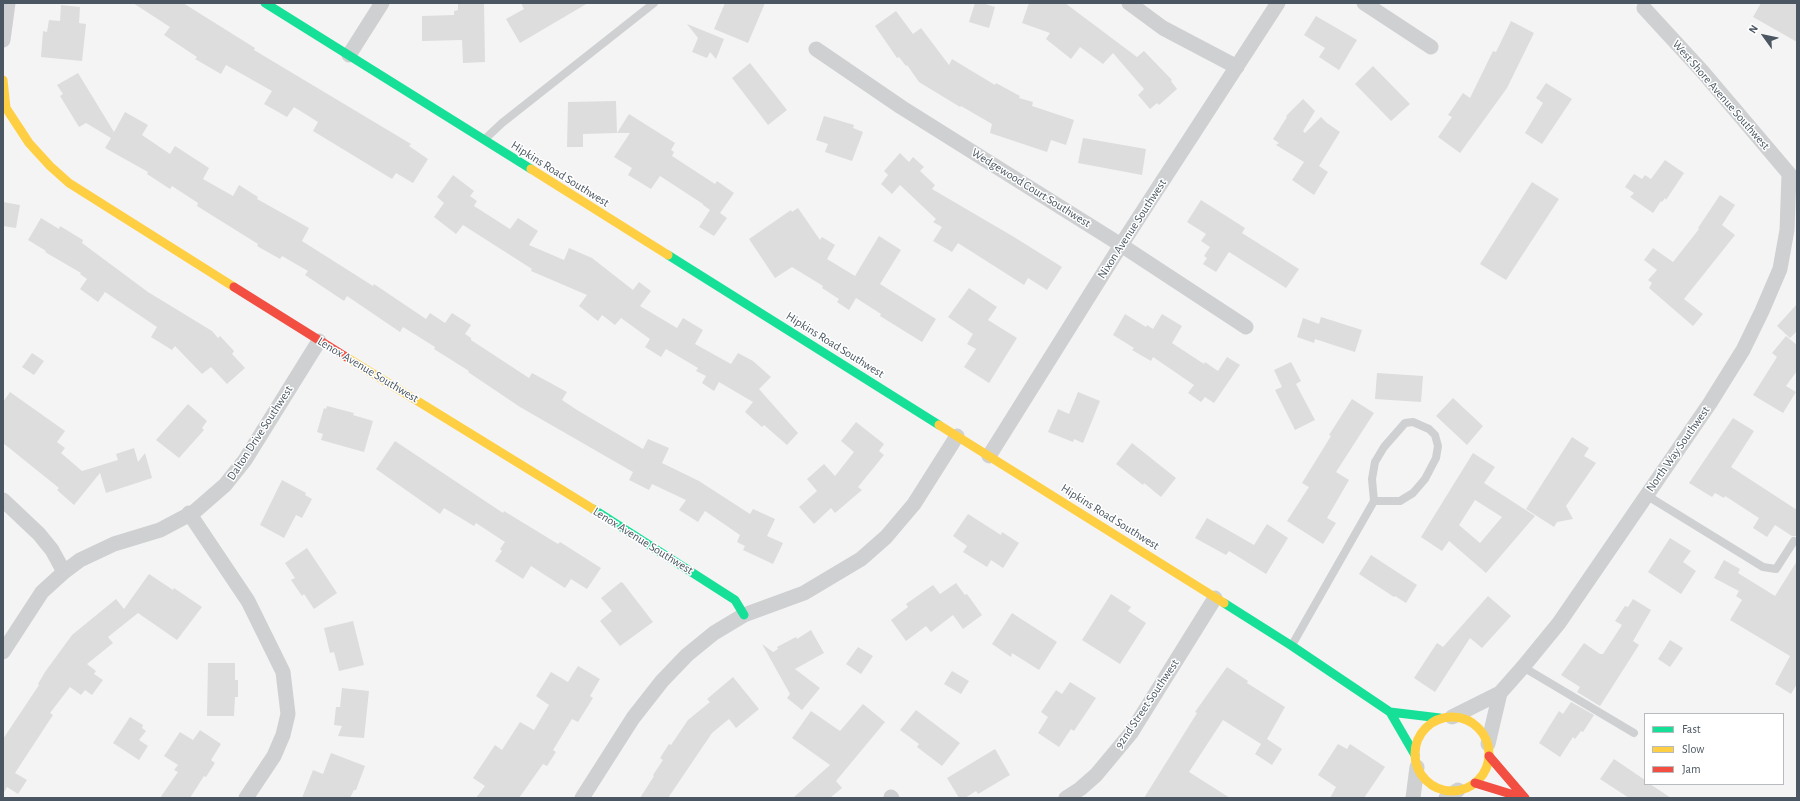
<!DOCTYPE html>
<html>
<head>
<meta charset="utf-8">
<style>
	body { margin:0 }
	#map { position:relative; width:1800px; height:801px; overflow:hidden; background:#f4f4f4; font-family:"Alegreya Sans",sans-serif }
	canvas { display:block }
	.frame { position:absolute; inset:0; border:4px solid #4a5661; pointer-events:none }
	.legend { position:absolute; left:1644px; top:713px; width:140px; height:72px; box-sizing:border-box; background:#fff; border:1px solid #b7bbc0; margin:0; padding:5px 7px; list-style:none; font-size:12px; color:#4a5661 }
	.legend li { display:flex; align-items:center; gap:8px; height:20px }
	.legend b { width:20px; border:1px solid #b7bbc0 }
	.north { position:absolute; left:1744px; top:16px; width:40px; height:40px; -webkit-text-stroke:3px #fff; paint-order:stroke; rotate:303deg; font-size:11px; font-weight:700; line-height:16px; text-align:center; color:#4a5661 }
	.north::after { content:''; display:block; margin:auto; width:14px; height:18px; background:#4a5661; clip-path:polygon(50% 0,100% 100%,50% 72%,0 100%) }
</style>
</head>
<body>
<div id="map">
<canvas width="1800" height="801"></canvas>
<div class="frame"></div>
<ul class="legend">
<li><b style="height:5px;background:#16e098"></b>Fast</li>
<li><b style="height:5px;background:#ffcf43"></b>Slow</li>
<li><b style="height:5px;background:#f24e42"></b>Jam</li>
</ul>
<div class="north">N</div>
</div>
<script>
const ctx = document.querySelector('canvas').getContext('2d');
ctx.lineJoin = 'round';
function paint(path, color) { ctx.fillStyle = color; ctx.fill(path, 'evenodd'); }
const shape = rows => new Path2D(rows.map(r => 'M' + r).join(''));
function trace(path, color, width, dash) { ctx.strokeStyle = color; ctx.lineWidth = width; ctx.lineCap = dash ? 'butt' : 'round'; ctx.setLineDash(dash || []); ctx.stroke(path); }
function drawText(font, color, halo, rows, align = 'center') {
  ctx.font = font + ' "Alegreya Sans",sans-serif'; ctx.lineWidth = 3; ctx.setLineDash([]); ctx.textBaseline = 'middle'; ctx.strokeStyle = halo; ctx.fillStyle = color; for (const [text, x, y, turn = 0] of rows) {
    ctx.save(); ctx.translate(x, y); ctx.rotate((+turn || 0) * Math.PI / 180); ctx.textAlign = isNaN(turn) ? turn : align; if (halo) ctx.strokeText(text, 0, 0); ctx.fillText(text, 0, 0); ctx.restore();
  }
}
paint(shape([
	[133,3,183,3,255,48,254,50,411,144,409,146,428,159,413,183,396,173,392,179,313,131,318,122,294,107,287,117,264,104,272,91,226,65,221,74,195,59,197,57,164,35,170,27],
	[458,3,484,3,485,62,463,63,462,40,422,41,422,16,454,15,454,11,458,10],
	[521,3,588,3,520,43,506,19,524,9],
	[725,3,765,3,748,43,714,29],
	[975,3,982,3,995,7,989,28,969,22],
	[1029,3,1065,3,1137,57,1144,51,1172,80,1171,81,1177,89,1159,105,1157,103,1150,109,1138,95,1144,89,1113,53,1103,64,1080,47,1071,59,1046,39,1050,33,1022,23],
	[1761,3,1797,3,1797,42,1753,17],
	[61,5,80,7,79,23,86,24,82,61,41,57,43,31,47,32,49,20,60,21],
	[896,11,913,34,921,28,949,65,952,59,995,85,996,83,1020,96,1019,98,1033,102,1032,106,1074,120,1066,145,1051,140,1047,152,990,133,992,124,961,106,960,107,919,82,907,65,906,66,899,57,897,58,875,26],
	[1316,16,1357,40,1339,70,1319,57,1325,48,1304,35],
	[1511,21,1534,33,1507,88,1460,153,1438,137,1452,117,1448,115,1463,93,1470,98,1493,51,1496,52],
	[687,24,724,39,716,59,710,52,707,58,692,52,698,38],
	[750,63,787,110,768,125,732,78],
	[1373,66,1410,104,1391,121,1355,84],
	[78,73,114,132,125,112,148,125,142,135,170,154,175,146,209,168,203,179,233,196,239,185,258,197,257,199,309,228,302,241,373,286,374,284,426,319,430,313,445,323,452,313,471,325,465,334,471,338,471,340,529,378,532,373,567,392,562,400,577,410,643,449,648,439,669,448,662,463,699,481,750,514,753,509,775,519,767,536,783,543,773,564,743,550,745,546,737,542,740,535,705,511,698,522,679,510,686,500,652,484,649,490,629,480,633,472,520,407,468,372,469,371,434,349,435,347,403,327,400,332,347,296,344,301,305,275,308,271,282,256,280,259,257,246,258,244,197,206,198,203,172,186,170,189,147,174,148,172,105,148,111,138,86,123,79,127,60,96,63,94,57,85],
	[1546,83,1572,99,1542,144,1525,133,1543,103,1536,98],
	[1303,99,1315,111,1303,131,1305,133,1321,117,1327,123,1340,132,1319,166,1328,172,1314,195,1292,180,1304,162,1276,145,1279,143,1273,139,1287,117,1286,116],
	[616,101,617,133,583,134,583,147,567,147,568,102],
	[629,114,675,143,671,150,674,152,672,156,715,184,717,181,734,193,720,213,727,218,714,236,699,227,710,210,703,205,703,204,660,176,651,189,628,175,632,168,614,157,630,133,617,133],
	[824,116,854,125,853,128,863,132,852,161,825,152,828,144,816,140],
	[1083,138,1146,149,1142,175,1078,163],
	[900,153,909,162,913,157,924,167,920,171,935,185,932,189,1014,237,1062,267,1047,290,1028,278,1024,285,958,243,952,252,933,241,942,227,933,222,936,219,900,185,892,194,881,184,888,175,884,171],
	[1665,160,1684,173,1666,200,1665,198,1662,202,1661,201,1653,213,1630,197,1634,193,1625,187,1634,174,1642,179,1645,175,1651,179],
	[453,175,474,191,470,196,477,201,474,206,510,229,518,218,538,231,529,245,564,260,569,248,592,258,633,290,639,282,651,291,640,306,677,328,683,318,703,330,695,344,731,364,738,353,753,361,771,377,759,389,798,433,787,445,764,425,762,427,745,412,753,402,719,382,714,391,702,383,706,376,696,371,698,368,666,349,661,357,645,347,650,339,621,318,615,325,602,315,598,321,579,306,587,295,531,271,532,269,463,225,456,234,434,217,444,203,437,197],
	[1532,182,1559,199,1506,280,1480,264],
	[1720,195,1735,205,1722,225,1735,235,1684,299,1703,314,1693,326,1649,288,1652,283,1648,280,1657,270,1644,260,1653,248,1673,262,1699,229,1698,228],
	[1201,200,1245,228,1242,233,1299,269,1286,288,1229,252,1216,272,1203,264,1207,258,1204,256,1210,247,1201,241,1206,234,1187,222],
	[3,202,20,205,16,228,3,226],
	[798,208,820,240,822,237,835,245,827,259,855,276,879,236,901,250,880,284,936,319,922,342,880,316,881,314,856,298,849,310,837,302,839,299,822,288,823,286,792,267,775,278,749,239,791,210,792,212],
	[41,218,59,229,60,226,83,240,82,243,148,292,212,331,218,338,220,336,234,351,232,354,245,368,227,384,211,367,202,374,175,346,172,350,151,337,157,327,105,292,98,302,80,289,87,279,80,274,81,273,45,252,46,251,28,240],
	[969,288,997,307,988,320,1017,338,989,383,964,367,976,349,967,344,973,334,948,317],
	[1797,304,1797,331,1790,338,1777,326],
	[1125,314,1146,327,1147,325,1153,329,1162,314,1182,326,1172,343,1204,364,1205,362,1218,371,1227,357,1240,365,1214,403,1205,397,1201,402,1188,393,1194,385,1153,357,1151,361,1132,350,1134,348,1113,335],
	[1321,317,1362,330,1355,352,1315,339,1314,343,1297,337,1303,318,1319,324],
	[1786,336,1797,345,1797,371,1786,386,1796,392,1783,413,1753,395,1777,357,1772,353],
	[32,353,44,361,34,375,22,367],
	[1291,362,1301,381,1296,384,1315,420,1295,430,1275,390,1282,387,1274,370],
	[1377,373,1423,376,1421,402,1375,399],
	[10,392,65,431,57,442,65,448,61,453,82,471,118,460,116,454,134,448,138,462,145,453,152,478,106,493,100,473,74,505,57,490,59,488,3,443,3,402],
	[1078,392,1100,401,1083,443,1074,439,1073,442,1048,432,1058,409,1069,414],
	[1453,398,1483,426,1467,445,1436,416],
	[1352,399,1374,413,1336,472,1349,480,1327,518,1336,523,1323,544,1287,521,1309,487,1302,483,1331,436,1329,435],
	[188,404,207,421,202,428,204,430,179,458,156,440],
	[327,406,354,413,353,415,373,421,364,452,321,440,323,434,317,432,324,408,326,409],
	[1733,418,1754,431,1731,467,1797,510,1797,536,1792,536,1775,525,1767,537,1753,528,1759,518,1725,496,1724,498,1715,493,1712,497,1689,483],
	[856,422,884,444,879,451,884,455,858,487,862,490,835,513,831,508,814,524,799,507,817,491,807,479,824,464,835,476,854,452,841,441],
	[1572,437,1589,448,1584,456,1596,463,1566,506,1573,519,1557,522,1554,527,1526,509],
	[395,441,503,513,504,511,558,544,560,542,601,568,587,589,571,579,565,588,531,566,523,579,495,561,502,551,500,549,505,542,476,523,474,526,444,508,440,514,376,469],
	[1132,443,1176,478,1161,497,1144,483,1143,485,1116,464],
	[1473,453,1495,467,1484,483,1535,516,1486,573,1449,541,1442,551,1421,537],
	[1475,500,1502,517,1480,543,1459,525],
	[282,480,306,493,305,495,312,499,302,518,296,515,284,538,260,525],
	[968,514,1001,535,1002,532,1019,543,1003,568,991,560,987,567,963,552,967,546,953,536],
	[1207,518,1254,545,1267,524,1288,538,1266,574,1229,551,1226,555,1195,538],
	[1670,538,1691,551,1683,562,1696,571,1681,594,1648,572],
	[307,548,337,593,314,609,304,594,302,596,291,580,295,578,285,563],
	[1371,555,1417,585,1406,603,1395,596,1394,597,1359,574],
	[1724,560,1740,569,1738,573,1775,596,1797,561,1797,684,1791,694,1775,684,1790,656,1730,620,1742,600,1736,596,1739,591,1714,578],
	[149,574,173,590,174,588,202,607,177,640,138,613,108,637,113,643,87,664,96,671,94,674,103,680,92,695,85,690,81,695,70,687,50,713,53,715,15,773,27,780,18,794,7,787,3,794,3,739,39,685,38,684,45,672,72,635,116,599,124,609],
	[621,582,623,583,653,622,620,646,600,621,612,611,601,598],
	[956,583,965,595,967,594,982,615,963,629,953,615,931,632,926,626,906,641,891,620,908,607,906,604,933,585,940,594],
	[1111,594,1131,607,1128,611,1146,623,1120,664,1082,640],
	[1488,596,1511,616,1491,638,1482,648,1470,638,1435,692,1414,678,1437,643,1443,647],
	[1633,599,1651,610,1633,641,1639,645,1600,706,1577,692,1580,687,1561,675,1584,643,1600,654,1603,654,1622,625,1615,621,1625,606,1628,607],
	[1012,613,1057,642,1039,670,1012,653,1011,657,992,644],
	[353,621,364,665,339,671,334,652,330,653,324,628],
	[811,630,824,653,795,669,820,688,802,710,787,698,790,694,762,644,773,652,778,649,777,647,796,637,797,639],
	[1670,640,1683,648,1670,667,1658,659],
	[858,647,873,656,861,674,846,664],
	[208,663,235,663,235,680,238,680,238,697,235,697,234,716,207,716],
	[578,666,600,679,590,696,593,698,578,722,572,719,553,750,556,752,547,766,543,764,519,798,476,798,485,786,473,778,495,745,502,750,520,722,534,730,549,705,536,696,551,672,568,682],
	[1227,667,1248,681,1247,683,1285,707,1267,739,1282,749,1272,765,1255,754,1261,744,1223,720,1189,772,1230,798,1144,798,1197,713,1195,712],
	[952,671,969,681,961,694,944,684],
	[733,677,759,709,736,728,729,719,712,733,668,798,640,798,654,776,653,775,663,760,660,758,669,744,671,745,688,720,710,702,707,699],
	[1070,682,1096,698,1074,731,1071,729,1059,747,1038,733,1048,717,1041,712,1056,690,1062,694],
	[342,688,369,691,364,738,338,736,342,726,334,725,336,707,340,707],
	[1571,702,1594,715,1583,732,1581,731,1575,739,1573,737,1560,757,1539,743,1559,711,1563,714],
	[863,704,885,722,836,781,842,788,830,798,793,798,830,765,792,738,811,711,840,731],
	[916,710,960,743,942,766,917,747,919,744,900,730],
	[130,717,143,725,142,728,146,731,139,740,148,746,139,760,113,743],
	[200,730,221,744,211,760,215,763,206,777,204,776,190,798,160,798,178,772,174,770,178,765,164,756,180,732,193,740],
	[1338,744,1347,749,1350,744,1385,767,1364,798,1330,798,1336,787,1318,775],
	[995,749,1010,775,978,794,976,791,965,798,959,798,947,778],
	[331,753,365,766,356,790,354,790,350,798,302,798,313,770,323,774],
	[1614,759,1645,780,1645,784,1650,784,1671,798,1629,798,1600,779]
]), '#ddddde');
trace(shape([
	[485,139,502,123,654,3],
	[1646,495,1763,567,1776,569,1794,541],
	[1292,645,1374,501,1372,479,1375,462,1384,447,1405,423,1413,422,1429,429,1435,435,1438,446,1436,458,1425,479,1413,493,1400,501,1374,501],
	[1523,667,1634,733]
]), '#ced0d2', 8);
trace(shape([
	[1129,3,1163,28,1237,67],
	[1364,3,1431,47],
	[1644,8,1702,71,1796,182],
	[3,40,8,3],
	[816,49,901,107,1121,245,1246,327],
	[349,55,382,3],
	[989,456,1121,245,1278,3],
	[3,500,39,534,52,550,64,572],
	[189,513,248,601,283,672,288,714,283,735,274,756,246,798],
	[3,652,42,592,64,572,80,560,114,544,160,530,194,512,225,485,245,460,319,341],
	[1452,717,1500,693,1523,667,1559,623,1710,403,1743,350,1762,311,1780,269,1787,230,1789,175],
	[1488,744,1500,693],
	[891,797,892,798],
	[582,798,633,718,662,681,687,655,714,633,744,615,804,593,861,559,886,537,914,504,957,436],
	[1066,798,1080,789,1096,775,1131,733,1215,598],
	[1413,798,1417,767],
	[1446,798,1458,790]
]), '#ced0d2', 15);
trace(shape([
	[265,3,531,169],
	[668,255,939,425],
	[593,509,735,600,744,615],
	[1224,603,1292,646,1390,712,1440,718],
	[1390,712,1415,755]
]), '#16e098', 9);
trace(shape([
	[3,80,6,108,29,143,50,166,69,183,234,287],
	[531,169,668,255],
	[346,357,593,509],
	[939,425,1224,603],
	'1415 754a37 37 0 1 1 74 0a37 37 0 1 1-74 0Z'
]), '#ffcf43', 9);
trace(shape([
	[234,287,346,357],
	[1489,756,1525,798],
	[1475,783,1524,798]
]), '#f24e42', 9);
drawText('12px', '#4a5661', '#fff', [
	["West Shore Avenue Southwest",1721,95,49],
	["Hipkins Road Southwest",560,174,32],
	["Wedgewood Court Southwest",1031,188,32],
	["Nixon Avenue Southwest",1132,229,-57],
	["Hipkins Road Southwest",835,345,32],
	["Lenox Avenue Southwest",368,370,31],
	["Dalton Drive Southwest",260,433,-57],
	["North Way Southwest",1678,449,-55],
	["Hipkins Road Southwest",1110,517,32],
	["Lenox Avenue Southwest",643,541,32],
	["92nd Street Southwest",1147,704,-56]
]);
</script>
</body>
</html>
